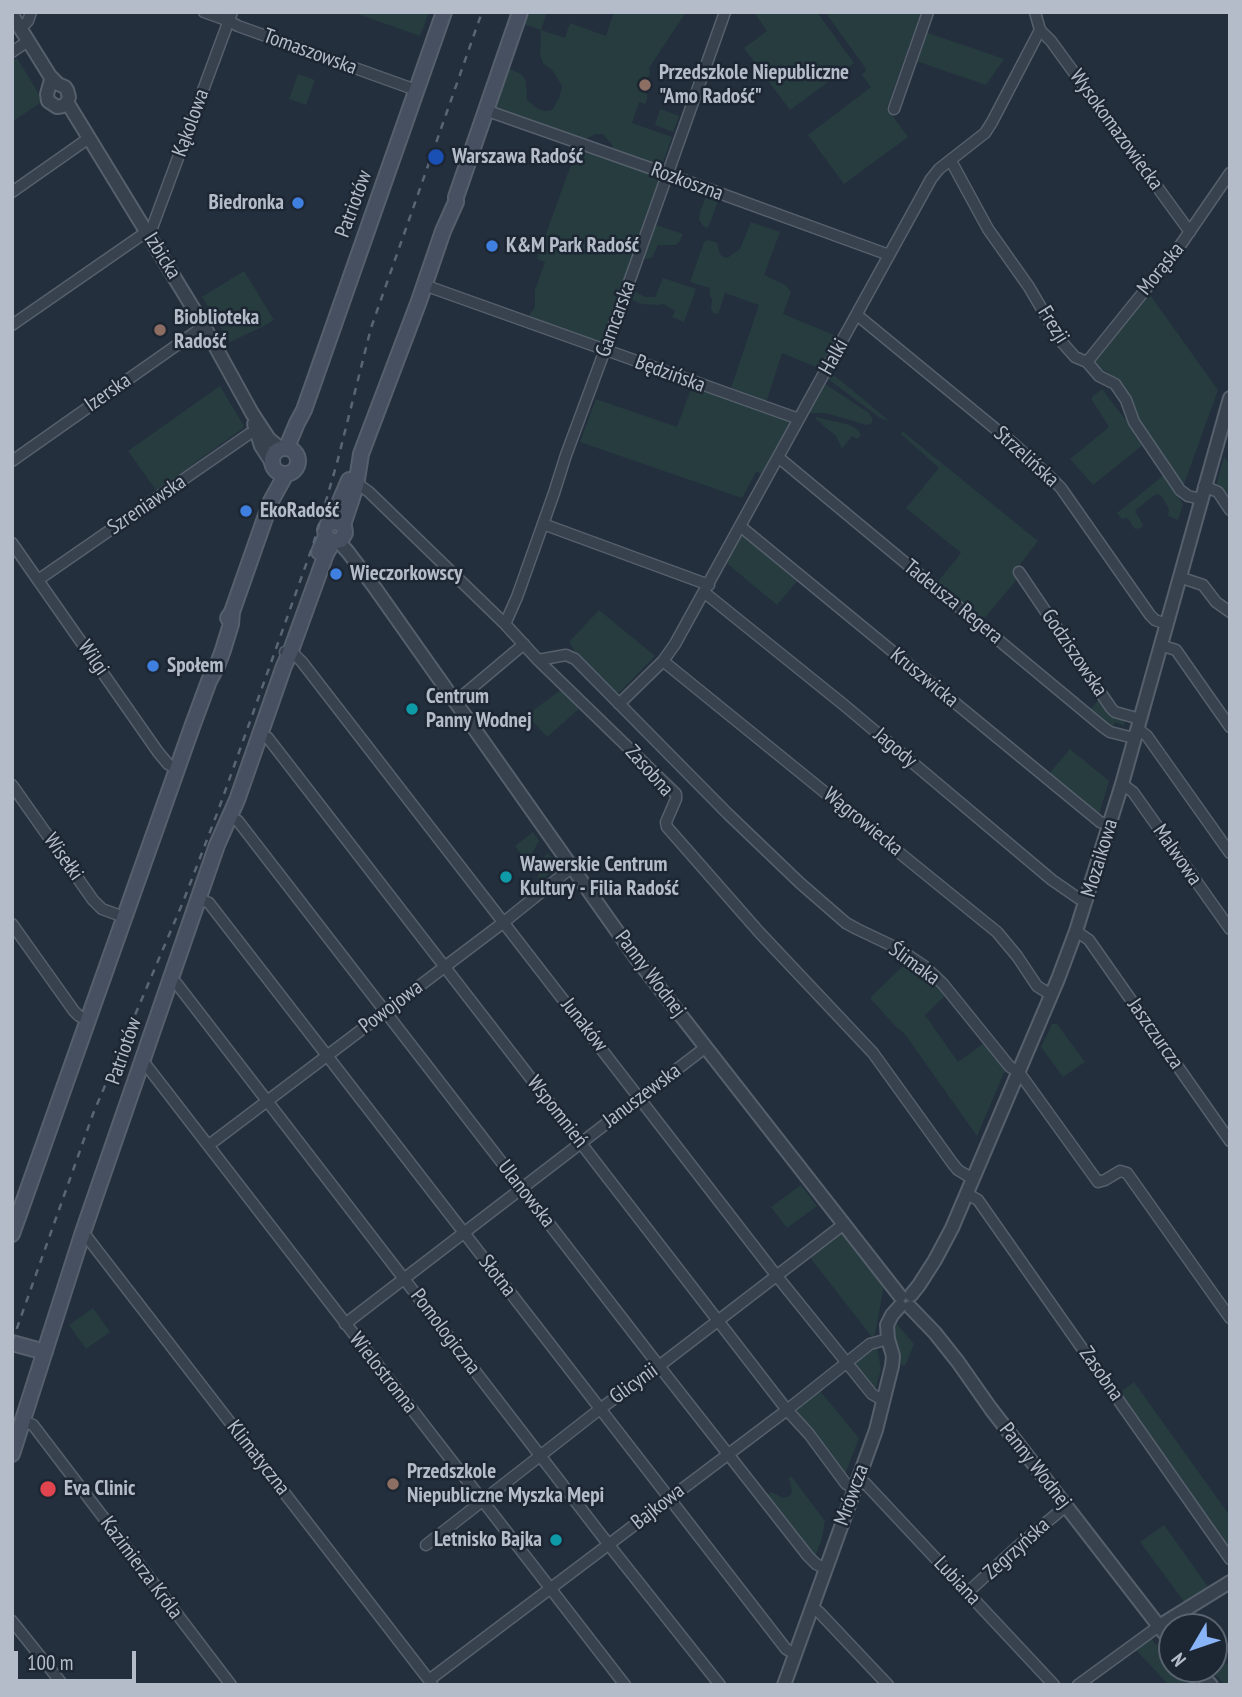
<!DOCTYPE html>
<html>
<head>
<meta charset="utf-8">
<style>
	body { margin:0 }
	#map { position:relative; width:1242px; height:1697px; overflow:hidden; background:#242f3e; font-family:"PT Sans Narrow",sans-serif }
	canvas { display:block }
	.frame { position:absolute; inset:0; border:14px solid #b4bcc9; pointer-events:none }
	.north { position:absolute; left:1158px; top:1613px; width:70px; height:70px; box-sizing:border-box; background:#1d2633; border:2px solid #59626f; border-radius:50%; rotate:231deg; font-size:19px; font-weight:700; line-height:28px; text-align:center; color:#b4bcc9 }
	.north::after { content:''; display:block; margin:auto; width:24px; height:32px; background:#8ab4f8; clip-path:polygon(50% 0,100% 100%,50% 72%,0 100%) }
	.scale { position:absolute; left:14px; top:1651px; width:122px; height:32px; box-sizing:border-box; border:4px solid #b4bcc9; border-top:0; padding-left:9px; font-size:21px; line-height:24px; white-space:nowrap; color:#b4bcc9; -webkit-text-stroke:5px #1d2633; paint-order:stroke }
</style>
</head>
<body>
<div id="map">
<canvas width="1242" height="1697"></canvas>
<div class="frame"></div>
<div class="north">N</div>
<div class="scale">100 m</div>
</div>
<script>
const ctx = document.querySelector('canvas').getContext('2d');
ctx.lineJoin = 'round';
function paint(path, color) { ctx.fillStyle = color; ctx.fill(path, 'evenodd'); }
const shape = rows => new Path2D(rows.map(r => 'M' + r).join(''));
function trace(path, color, width, dash) { ctx.strokeStyle = color; ctx.lineWidth = width; ctx.lineCap = dash ? 'butt' : 'round'; ctx.setLineDash(dash || []); ctx.stroke(path); }
function drawText(font, color, halo, rows, align = 'center') {
  ctx.font = font + ' "PT Sans Narrow",sans-serif'; ctx.lineWidth = 5; ctx.setLineDash([]); ctx.textBaseline = 'middle'; ctx.strokeStyle = halo; ctx.fillStyle = color; for (const [text, x, y, turn = 0] of rows) {
    ctx.save(); ctx.translate(x, y); ctx.rotate((+turn || 0) * Math.PI / 180); ctx.textAlign = isNaN(turn) ? turn : align; if (halo) ctx.strokeText(text, 0, 0); ctx.fillText(text, 0, 0); ctx.restore();
  }
}
paint(shape([
	[352,12,429,12,420,36],
	[528,12,547,12,541,30,565,38,570,23,606,36,614,12,686,12,649,68,650,74,646,80,644,87,647,94,647,100,645,104,639,102,632,123,672,137,661,168,613,152,612,145,603,134,596,134,581,141,494,108,508,68,521,74,526,81,527,100,538,109,545,111,552,110,559,98,562,86,553,71,543,63,540,55,541,30,524,24],
	[754,12,817,12,854,63,790,110,744,48,767,31],
	[825,12,921,12,887,108,908,137,844,184,808,135,871,87,862,75,866,70,864,66],
	[925,32,1004,59,986,85,916,61],
	[17,58,43,101,12,122,12,61],
	[298,74,315,80,306,105,289,99],
	[660,109,679,116,673,132,655,125],
	[578,145,656,173,663,179,605,343,601,346,529,321,530,314,535,307,535,290,545,262,537,259],
	[706,197,718,201,708,228,703,226,699,219,700,212],
	[751,222,780,232,764,275,785,285,791,292,783,314,839,337,821,369,782,353,766,403,730,391,759,305,725,293,718,314,714,313,711,309,712,299,709,294,710,288,690,282,704,242,708,240,717,243,720,254,723,257,727,258,740,249],
	[653,224,683,234,680,241,676,245,658,245,652,258,645,259,641,257],
	[244,271,274,320,262,327,230,342,202,297],
	[663,278,696,289,684,322,672,317,675,311,663,304,659,305,641,304,631,299,634,291,645,297,655,297],
	[1148,292,1218,390,1183,487,1136,421,1121,385,1107,372,1097,367,1093,360],
	[831,373,851,389,889,421,880,418,828,379],
	[825,384,869,413,872,418,872,423,867,425,825,413,810,413],
	[220,386,244,426,242,429,174,478,174,483,158,493,128,451],
	[692,386,791,422,764,474,756,472,742,498,580,442,596,399,677,427],
	[1102,389,1144,444,1093,485,1070,459,1109,427,1092,400,1092,397],
	[816,417,850,425,857,429,861,435,857,439,852,436,842,449,836,436,817,420,815,418],
	[902,431,1038,541,1015,571,1019,577,982,621,936,584,961,553,906,508,939,468,901,434],
	[1224,457,1230,464,1230,507,1216,486],
	[1164,475,1183,504,1178,520,1168,516,1169,509,1162,497,1158,494,1153,496,1135,511,1143,525,1141,528,1135,529,1131,524,1129,519,1126,518,1122,519,1117,513],
	[737,536,746,536,798,580,777,605,724,561],
	[599,610,655,656,621,691,617,693,577,655,569,642],
	[562,689,580,708,547,737,527,715],
	[1101,697,1125,719,1124,726,1115,722,1113,727,1110,727,1089,711],
	[1070,749,1109,781,1099,815,1048,775],
	[533,832,539,841,527,862,515,846],
	[548,853,558,867,537,883,541,859],
	[907,962,925,974,940,989,942,988,948,993,925,1015,958,1062,984,1043,1006,1068,977,1136,904,1033,897,1028,870,998],
	[1052,1024,1057,1024,1085,1062,1063,1077,1041,1047],
	[801,1185,817,1206,787,1228,771,1207],
	[840,1231,884,1286,875,1334,872,1337,808,1255],
	[93,1308,110,1332,86,1349,69,1325],
	[894,1321,914,1344,905,1366,898,1363,891,1332],
	[877,1347,881,1369,875,1391,851,1365],
	[1134,1382,1230,1516,1230,1553,1119,1393],
	[819,1390,859,1438,844,1477,793,1410],
	[791,1476,825,1521,821,1542,814,1558,766,1496,771,1492,783,1498,790,1496,792,1491,789,1478],
	[1164,1525,1209,1588,1185,1603,1140,1542],
	[1151,1639,1172,1661,1172,1669,1180,1669,1196,1685,1169,1685,1135,1649],
	[1214,1648,1230,1668,1230,1685,1225,1685,1210,1669,1214,1669]
]), '#263c3f');
const minor = shape([
	[204,12,229,21,238,26,416,90],
	[20,29,28,21,31,12],
	[1040,30,1051,41,1190,232],
	[12,52,28,41],
	[894,109,928,12],
	[485,110,667,174,889,255],
	[951,161,988,229,1029,287,1060,340,1075,357,1087,362,1099,376,1115,384,1126,400,1134,422,1172,478,1180,490,1188,496,1201,499],
	[12,192,89,138],
	[424,285,799,419],
	[857,315,1014,444,1050,477,1061,488,1150,615,1155,620,1166,624],
	[12,325,152,228,232,12],
	[1087,362,1175,253,1230,173],
	[778,457,1103,727,1110,732,1134,738],
	[12,461,204,326],
	[356,486,362,487,369,492,505,624,538,660,676,794,676,799,666,822,667,827,759,932,873,1053,953,1164,958,1170,973,1179],
	[1204,486,1218,492,1230,510],
	[543,524,709,585],
	[740,526,1100,822,1110,825],
	[12,543,158,752,168,764,177,769],
	[1019,572,1111,708,1115,712,1140,719],
	[1179,577,1203,585,1216,602,1230,612],
	[38,580,249,434,256,432],
	[705,593,844,705,1052,880,1078,898,1087,900],
	[505,624,517,597,554,493,566,455,606,347,725,12],
	[1160,645,1176,650,1230,727],
	[285,652,295,655,302,662,776,1275,872,1394,884,1401],
	[538,660,566,655,575,659,728,814,800,883,846,923,857,929,899,949,924,966,943,984,1010,1067,1018,1071,1098,1182,1105,1180,1120,1171,1127,1173,1230,1318],
	[663,661,997,932,1017,956,1037,986,1051,995],
	[455,702,524,644],
	[619,704,663,661,675,644,931,179,939,169,985,133,992,122,1040,30,1035,12],
	[1137,728,1147,736,1230,853],
	[261,734,268,738,787,1410,809,1434,846,1484,855,1487],
	[1122,784,1133,792,1230,929],
	[12,785,93,900,102,909,124,917],
	[229,817,238,821,659,1366,808,1556,816,1564,826,1569],
	[200,899,209,903,786,1649,795,1654],
	[12,924,74,1011,79,1016,88,1020],
	[1076,931,1089,940,1230,1141],
	[171,980,177,984,609,1545,720,1685],
	[143,1061,625,1685],
	[209,1145,504,922,571,868],
	[967,1194,978,1200,1230,1559],
	[83,1232,432,1684],
	[345,1324,706,1047],
	[23,1421,33,1425,231,1685],
	[858,1480,865,1483,1054,1685],
	[426,1545,600,1409,659,1366,844,1224],
	[968,1592,1017,1547,1066,1506],
	[812,1607,819,1612,888,1685],
	[12,1621,63,1685],
	[429,1680,787,1410,870,1344,888,1339],
	[1078,1685,1159,1626]
]);
const tertiary = shape([
	[12,15,50,76,58,84,65,87,67,90,69,97,67,102],
	[50,76,51,80,47,94,48,101,57,107,63,106,67,102],
	[67,102,204,326,252,413,269,439,280,448],
	[254,424,261,446,272,463],
	[338,541,348,552,375,588,636,958,900,1296],
	[911,1295,919,1285,935,1260,952,1228,1058,979,1076,931,1122,784,1230,398],
	[910,1307,935,1333,958,1362,991,1409,1172,1643],
	[1159,1626,1230,1582],
	[1196,1669,1211,1685],
	[784,1685,876,1430,892,1366,893,1356,888,1339,887,1325,892,1315,900,1306]
]);
const secondary = shape([
	[287,447,297,423,304,410,444,12],
	'272 461a13 13 0 1 1 26 0a13 13 0 1 1-26 0Z',
	[336,521,340,501,349,480],
	[343,525,356,486,361,454,419,301,443,231,456,202,456,197,520,12],
	[319,552,326,536,325,530,328,524,336,521,344,526,345,533,341,540,333,542,326,537],
	[228,618,232,612,271,501,286,474],
	[12,1234,192,727,209,681,217,666,223,650,231,624,232,612],
	[12,1343,45,1352],
	[12,1454,83,1232,217,845,237,800,284,666,290,653,326,554,333,542]
]);
trace(minor, '#565f6c', 13);
trace(tertiary, '#565f6c', 16);
trace(secondary, '#565f6c', 18);
trace(minor, '#38414e', 10);
trace(tertiary, '#38414e', 12);
trace(secondary, '#465061', 14);
trace(shape([
	[12,1342,93,1114,183,902,218,811,313,545,337,463,371,328,482,12]
]), '#5a6575', 2.5, [7, 7]);
for (const [x, y, r, color] of [
	[645,85,7,"#8d6e63"],
	[436,157,9,"#1a4fb4"],
	[298,203,7,"#3f7fe0"],
	[492,246,7,"#3f7fe0"],
	[160,330,7,"#8d6e63"],
	[246,511,7,"#3f7fe0"],
	[336,574,7,"#3f7fe0"],
	[153,666,7,"#3f7fe0"],
	[412,709,7,"#0f9aa8"],
	[506,877,7,"#0f9aa8"],
	[393,1484,7,"#8d6e63"],
	[48,1489,9,"#e0444e"],
	[556,1540,7,"#0f9aa8"]
]) { const dot = new Path2D(); dot.arc(x, y, r, 0, 2 * Math.PI); ctx.fillStyle = color; ctx.fill(dot); trace(dot, '#1d2633', 2.5); }
drawText('21px', '#b4bcc9', '#1d2633', [
	["Tomaszowska",310,52,20],
	["Kąkolowa",191,123,-70],
	["Wysokomazowiecka",1116,130,54],
	["Rozkoszna",687,182,20],
	["Patriotów",354,204,-70],
	["Izbicka",162,256,58],
	["Morąska",1161,269,-51],
	["Garncarska",616,319,-70],
	["Frezji",1053,325,58],
	["Halki",834,357,-61],
	["Będzińska",670,374,20],
	["Izerska",108,393,-35],
	["Strzelińska",1026,457,42],
	["Szreniawska",147,505,-34],
	["Tadeusza Regera",953,602,39],
	["Godziszowska",1074,653,56],
	["Wilgi",93,658,55],
	["Kruszwicka",924,678,39],
	["Jagody",895,748,40],
	["Zasobna",649,771,48],
	["Wągrowiecka",863,822,39],
	["Malwowa",1177,855,55],
	["Wisełki",63,857,55],
	["Mozaikowa",1100,858,-73],
	["Ślimaka",914,964,36],
	["Panny Wodnej",650,974,53],
	["Powojowa",391,1007,-37],
	["Junaków",584,1025,52],
	["Jaszczurcza",1155,1034,55],
	["Patriotów",124,1051,-71],
	["Januszewska",642,1096,-37],
	["Wspomnień",557,1112,52],
	["Ulanowska",526,1194,52],
	["Słotna",497,1276,52],
	["Pomologiczna",445,1332,53],
	["Wielostronna",383,1373,52],
	["Zasobna",1101,1374,55],
	["Glicynii",634,1384,-36],
	["Klimatyczna",258,1458,52],
	["Panny Wodnej",1035,1466,52],
	["Mrówcza",852,1495,-70],
	["Bajkowa",658,1507,-38],
	["Zegrzyńska",1017,1549,-42],
	["Kazimierza Króla",141,1568,53],
	["Lubiana",957,1581,47]
]);
drawText('bold 21px', '#b4bcc9', '#1d2633', [
	["Przedszkole Niepubliczne",659,73],
	["\"Amo Radość\"",659,97],
	["Warszawa Radość",452,157],
	["Biedronka",284,203,"right"],
	["K&M Park Radość",506,246],
	["Bioblioteka",174,318],
	["Radość",174,342],
	["EkoRadość",260,511],
	["Wieczorkowscy",350,574],
	["Społem",167,666],
	["Centrum",426,697],
	["Panny Wodnej",426,721],
	["Wawerskie Centrum",520,865],
	["Kultury - Filia Radość",520,889],
	["Przedszkole",407,1472],
	["Niepubliczne Myszka Mepi",407,1496],
	["Eva Clinic",64,1489],
	["Letnisko Bajka",542,1540,"right"]
], 'left');
</script>
</body>
</html>
